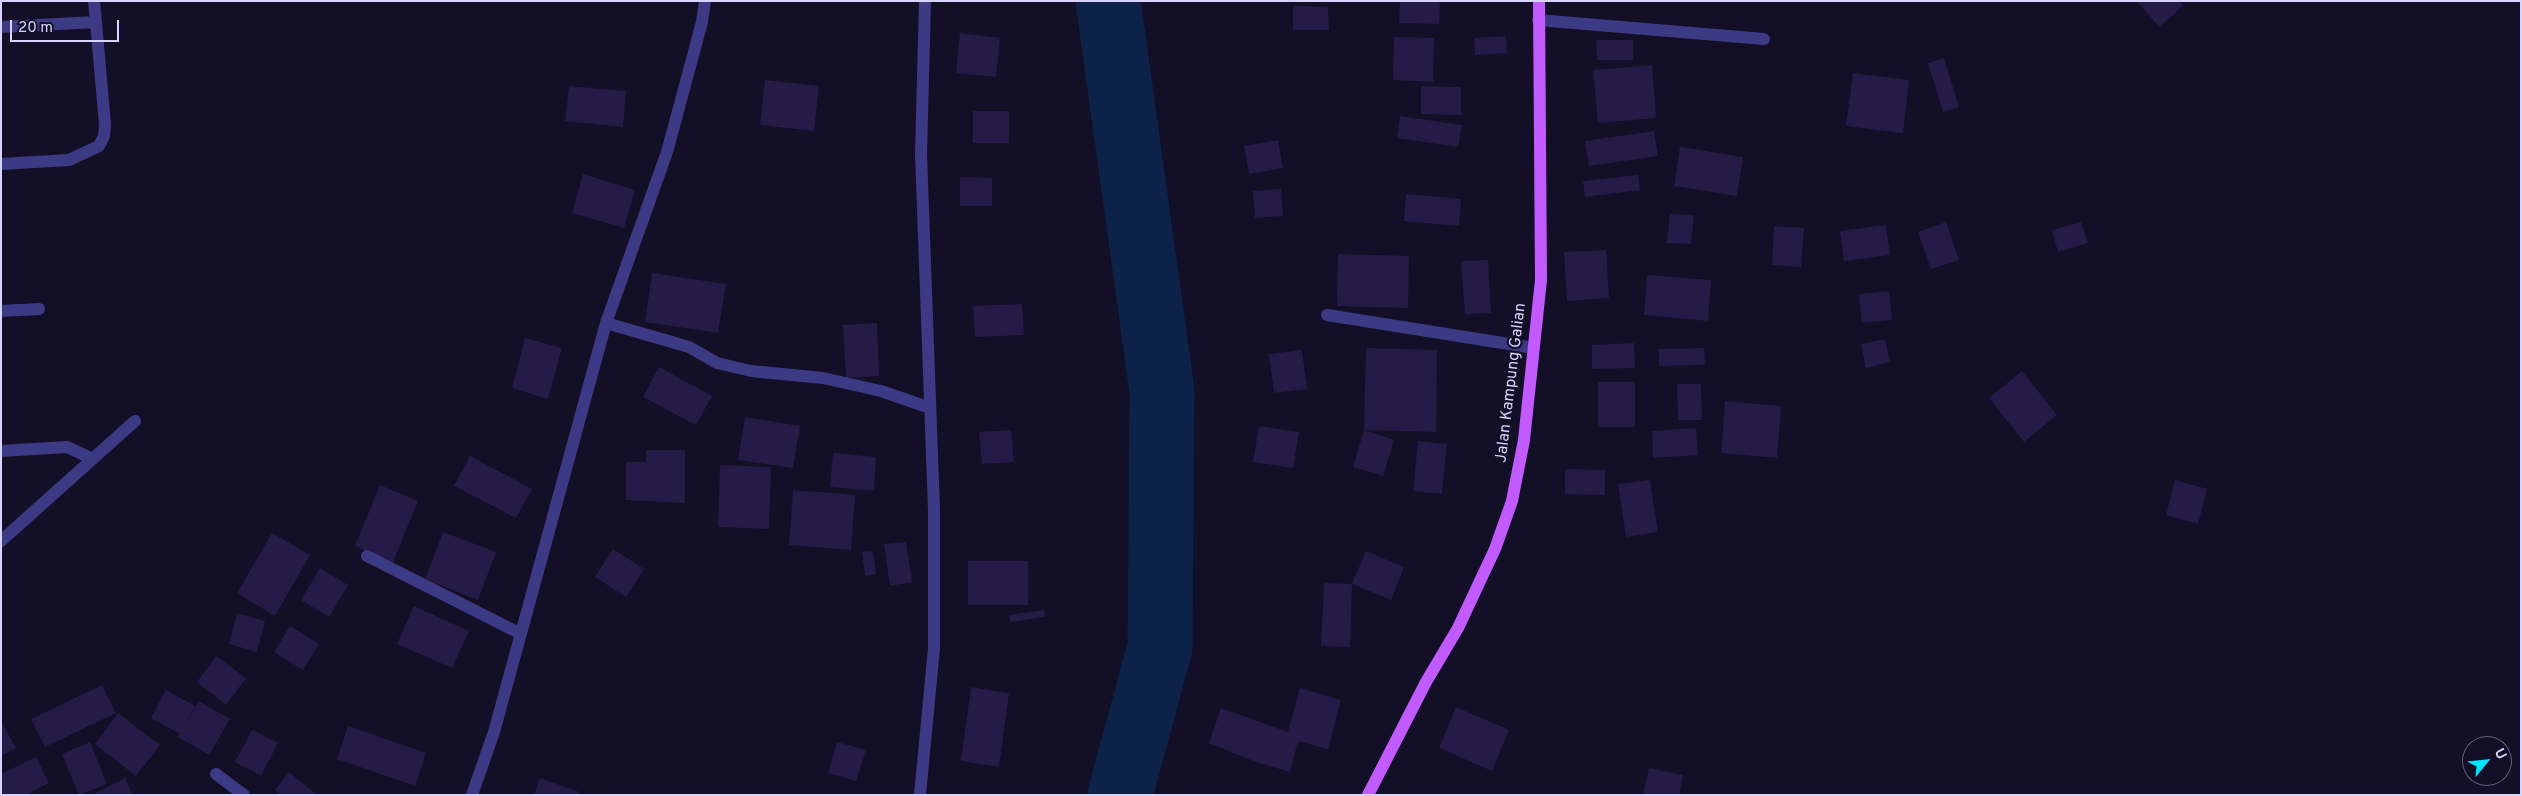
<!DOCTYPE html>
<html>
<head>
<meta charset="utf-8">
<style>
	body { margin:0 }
	#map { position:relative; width:2522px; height:796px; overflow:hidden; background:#130f26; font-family:Overpass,sans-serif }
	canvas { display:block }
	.frame { position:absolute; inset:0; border:2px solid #d9d4ff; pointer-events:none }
	.north { position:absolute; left:2462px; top:736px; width:50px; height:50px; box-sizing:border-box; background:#130f26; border:1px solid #625e7d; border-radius:50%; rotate:62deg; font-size:14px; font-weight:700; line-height:20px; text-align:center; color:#d9d4ff }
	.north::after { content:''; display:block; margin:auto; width:18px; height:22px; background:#00e5ff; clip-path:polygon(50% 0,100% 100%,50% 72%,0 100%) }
	.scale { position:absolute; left:10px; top:20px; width:109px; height:22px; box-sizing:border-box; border:2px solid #d9d4ff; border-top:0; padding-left:6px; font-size:15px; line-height:18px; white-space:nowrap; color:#d9d4ff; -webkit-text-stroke:4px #130f26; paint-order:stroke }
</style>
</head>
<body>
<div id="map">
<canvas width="2522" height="796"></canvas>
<div class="frame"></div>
<div class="north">U</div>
<div class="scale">20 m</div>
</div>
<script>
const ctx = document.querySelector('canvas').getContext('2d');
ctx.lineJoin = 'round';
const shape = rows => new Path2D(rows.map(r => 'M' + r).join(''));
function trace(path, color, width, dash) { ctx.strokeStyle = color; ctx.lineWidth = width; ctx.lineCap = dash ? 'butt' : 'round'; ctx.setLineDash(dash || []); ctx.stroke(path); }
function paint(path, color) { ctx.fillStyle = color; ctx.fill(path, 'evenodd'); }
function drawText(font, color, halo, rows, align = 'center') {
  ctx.font = font + ' Overpass,sans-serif'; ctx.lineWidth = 4.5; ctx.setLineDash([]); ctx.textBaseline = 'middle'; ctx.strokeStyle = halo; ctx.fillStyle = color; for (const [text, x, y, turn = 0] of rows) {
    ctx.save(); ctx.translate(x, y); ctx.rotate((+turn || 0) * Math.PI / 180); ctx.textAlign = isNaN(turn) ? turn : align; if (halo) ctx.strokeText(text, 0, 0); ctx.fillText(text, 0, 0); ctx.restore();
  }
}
trace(shape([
	[1108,1,1162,391,1160,647,1120,795]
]), '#0c2248', 65);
paint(shape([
	[1400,1,1440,1,1439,24,1399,23],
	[2137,1,2180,1,2183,6,2159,27],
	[1293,6,1328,7,1329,30,1293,30],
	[960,33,1000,38,996,77,956,73],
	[1506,36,1507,53,1475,55,1474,38],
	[1394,37,1434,38,1433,82,1393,80],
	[1596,40,1633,40,1633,60,1597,60],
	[1944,58,1959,107,1943,112,1928,63],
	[1652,65,1656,118,1598,123,1593,70],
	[1853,73,1909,80,1903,133,1846,126],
	[765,80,819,86,814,131,760,125],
	[569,86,626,91,623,127,565,121],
	[1421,86,1461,87,1461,115,1421,114],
	[973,111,1009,111,1009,143,973,143],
	[1400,116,1462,125,1458,147,1397,138],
	[1654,131,1658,156,1589,166,1585,141],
	[1278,140,1283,168,1249,174,1244,146],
	[1680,147,1743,157,1737,196,1674,186],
	[583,174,635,190,624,228,572,213],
	[1638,175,1640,190,1585,197,1583,181],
	[960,177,992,178,992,206,960,206],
	[1281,189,1283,216,1255,218,1253,191],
	[1406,194,1461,199,1459,226,1404,221],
	[1670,214,1694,215,1691,244,1667,243],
	[1946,222,1959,260,1931,269,1918,232],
	[2081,222,2088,243,2058,252,2052,230],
	[1886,225,1890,255,1844,261,1840,231],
	[1774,226,1804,228,1801,267,1772,265],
	[1606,250,1609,298,1567,301,1564,252],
	[1338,254,1409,256,1408,308,1337,306],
	[1488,260,1491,313,1465,314,1461,261],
	[652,273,726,284,718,333,645,322],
	[1647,275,1711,280,1708,321,1644,315],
	[1889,291,1892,320,1862,323,1859,294],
	[1022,304,1024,335,975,337,973,306],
	[877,323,879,376,846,378,843,325],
	[525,338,562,348,548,399,512,388],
	[1885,339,1890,362,1866,368,1861,344],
	[1634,343,1635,368,1592,369,1592,345],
	[1366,348,1437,350,1436,432,1364,430],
	[1704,348,1705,365,1659,366,1659,349],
	[1302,350,1307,389,1274,393,1269,354],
	[659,367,712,396,696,425,643,397],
	[2022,371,2057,415,2024,442,1989,398],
	[1598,382,1635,382,1635,427,1598,427],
	[1677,384,1701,384,1702,420,1678,420],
	[1725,401,1781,406,1777,458,1721,453],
	[745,417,800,426,793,468,738,460],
	[1259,426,1299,432,1293,468,1253,462],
	[1696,428,1698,455,1653,458,1652,431],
	[1011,430,1014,462,982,464,979,432],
	[1364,430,1394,440,1383,476,1353,467],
	[1418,441,1447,444,1442,494,1413,491],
	[646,450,685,450,685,503,626,500,626,462,646,462],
	[833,453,876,457,874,491,830,487],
	[470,456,532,489,516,518,454,486],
	[720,465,771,467,769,529,718,527],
	[1565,469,1605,470,1605,495,1565,494],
	[1650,480,1658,532,1626,537,1618,484],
	[2175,480,2207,489,2198,524,2166,515],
	[380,485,418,501,393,562,355,546],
	[793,490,855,495,851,550,789,545],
	[443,532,496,552,478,600,425,579],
	[272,533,310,555,275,616,237,593],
	[906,542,912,582,890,586,884,544],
	[613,549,644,569,626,597,595,577],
	[873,551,876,574,865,576,862,552],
	[1366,551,1404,567,1391,600,1352,584],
	[968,561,1028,561,1028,605,968,605],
	[320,568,348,585,329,617,301,600],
	[1324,583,1352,584,1350,647,1321,646],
	[414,606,469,631,452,668,397,644],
	[1044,610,1045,617,1010,622,1009,615],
	[237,613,265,621,257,652,229,644],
	[290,626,319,644,303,670,274,652],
	[216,656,246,678,226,705,197,682],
	[102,685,116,713,45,747,31,719],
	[971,687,1009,693,999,767,961,761],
	[1300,688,1341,700,1328,749,1298,741,1290,772,1256,762,1209,743,1221,708,1288,732],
	[166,690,195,706,187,722,199,701,230,719,209,755,178,737,180,734,151,718],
	[1456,707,1509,730,1492,771,1439,748],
	[118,713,160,745,136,776,95,744],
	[1,721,16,748,1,756],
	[348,726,426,753,415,786,337,759],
	[252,730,278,743,261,776,235,762],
	[90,742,107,784,79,795,62,754],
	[837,742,866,750,856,781,828,773],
	[36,757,49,783,26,795,1,795,1,774],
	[1649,768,1683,775,1679,795,1643,795],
	[289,772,317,795,281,795,275,790],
	[125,778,133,795,92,795],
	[540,778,579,792,578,795,534,795]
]), '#241b47');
trace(shape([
	[1538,20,1764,39],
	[1,27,96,22,94,1],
	[1,164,69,160,99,146,104,136,105,125,96,22],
	[1,311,39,309],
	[1327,315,1534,348],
	[606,323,689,347,717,363,751,371,823,378,881,391,930,408],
	[1,451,67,447,91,458],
	[1,541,135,421],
	[367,556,521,634],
	[216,774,244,795],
	[472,795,494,732,606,323,667,152,702,22,705,1],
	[920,795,934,648,934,510,921,154,925,1]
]), '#3d3a85', 12);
trace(shape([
	[1368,795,1426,682,1458,628,1495,549,1512,501,1524,440,1541,280,1539,1]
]), '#c25bff', 12);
drawText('16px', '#d9d4ff', '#130f26', [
	["Jalan Kampung Galian",1512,383,-83]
]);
</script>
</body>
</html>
